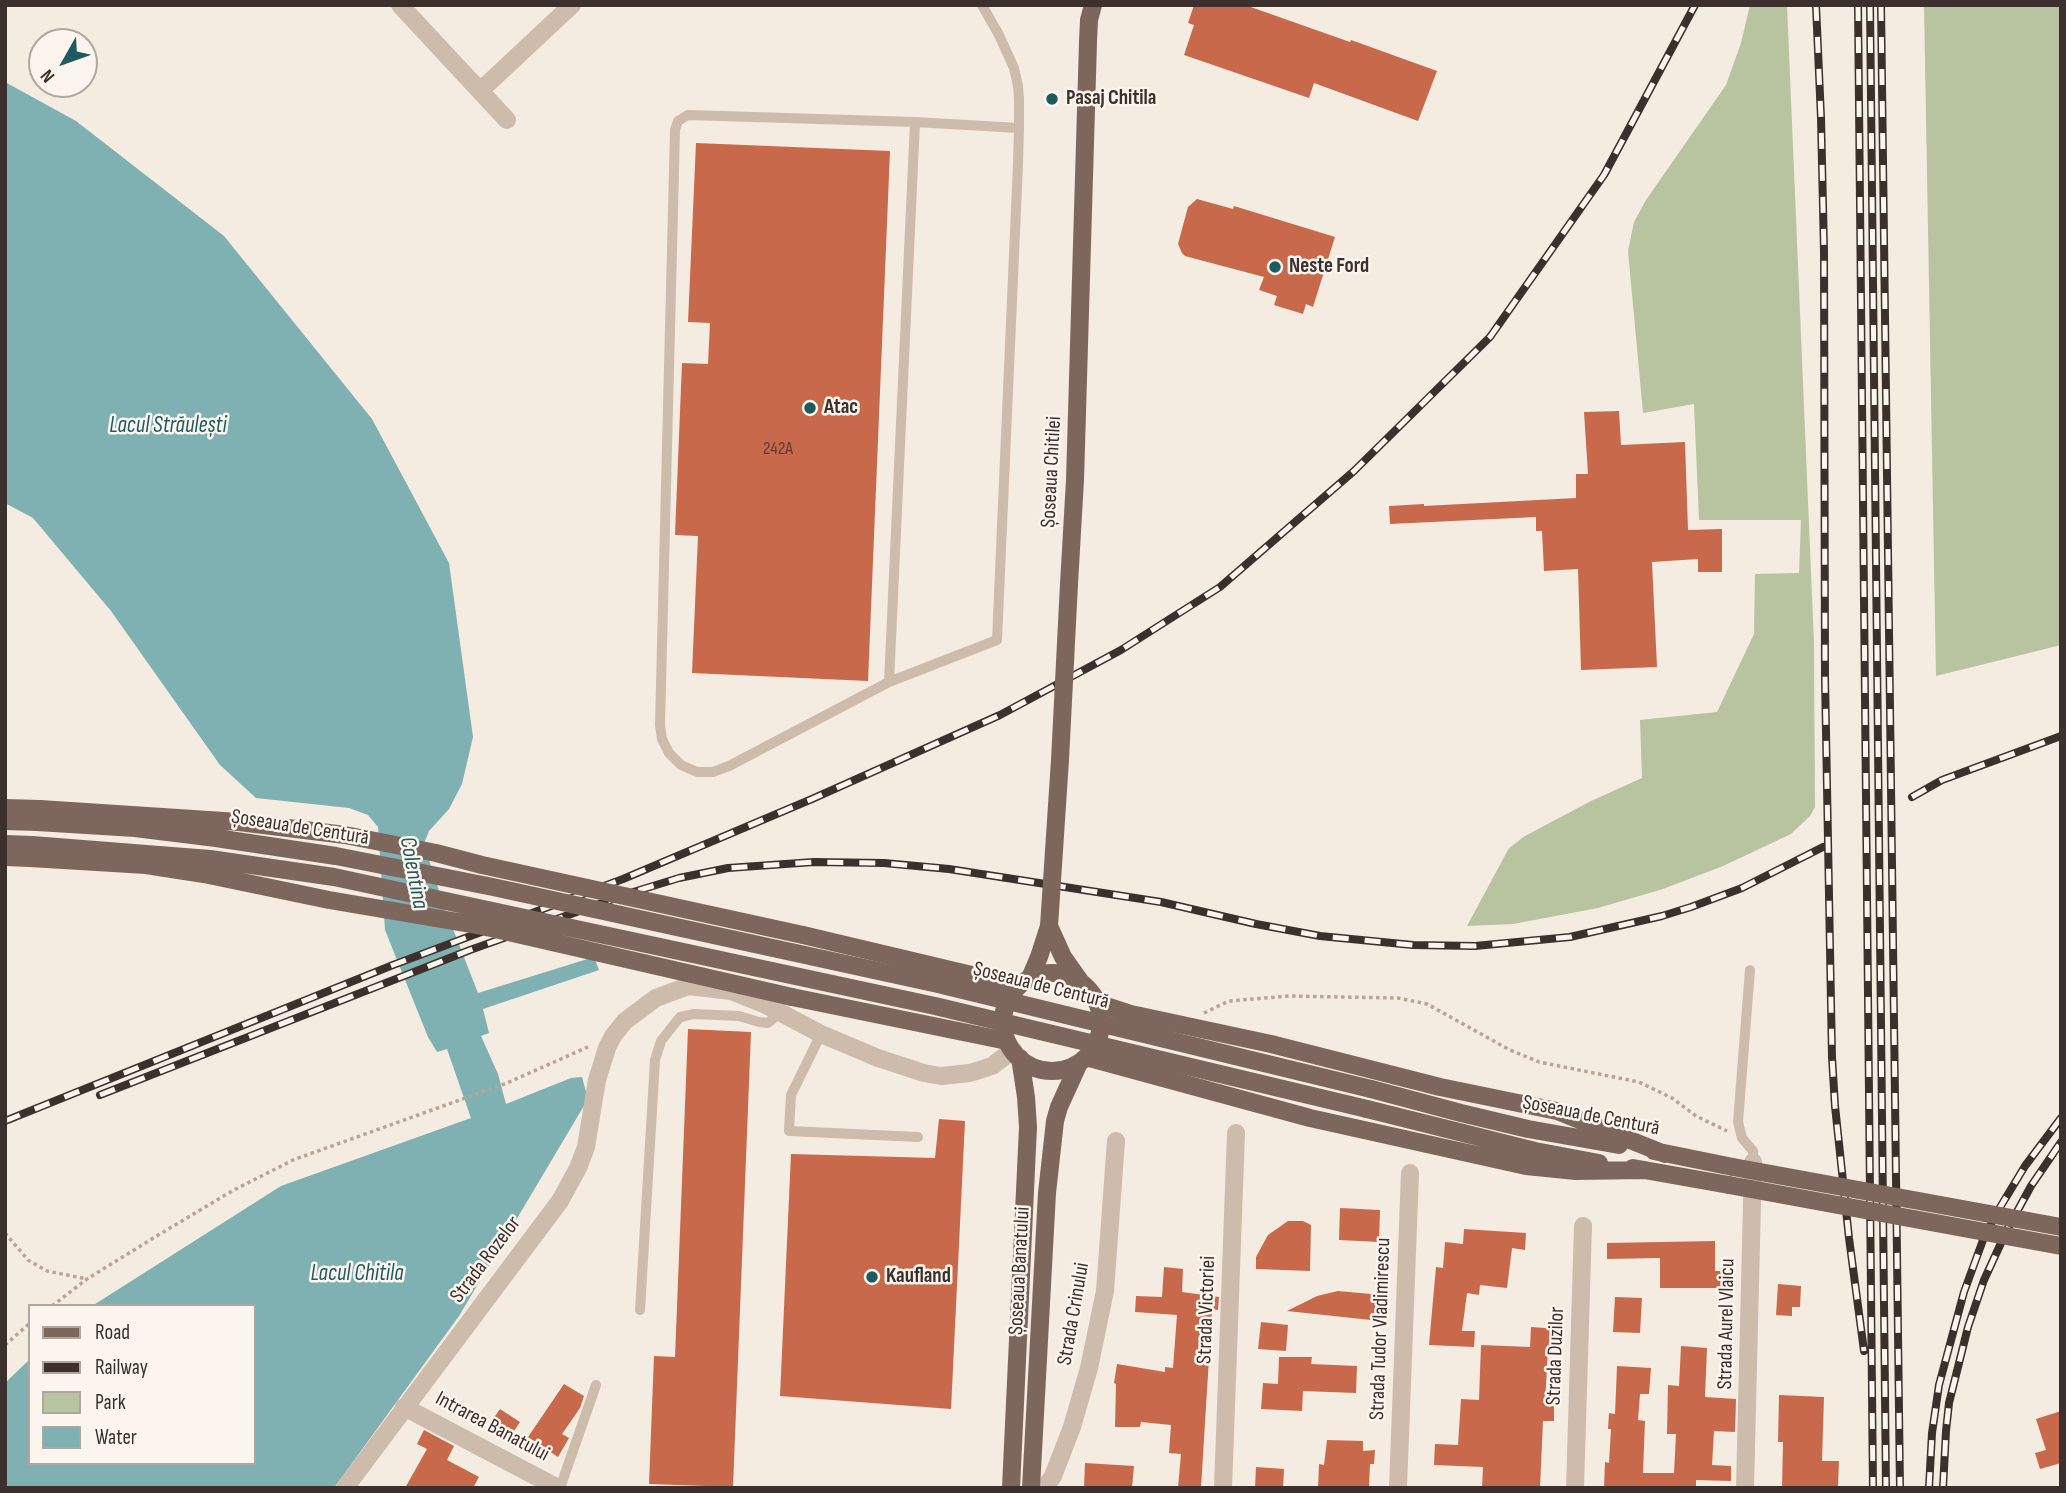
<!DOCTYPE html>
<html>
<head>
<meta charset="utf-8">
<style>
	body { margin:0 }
	#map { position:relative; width:2066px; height:1493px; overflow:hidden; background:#f4ebe1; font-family:"Sofia Sans Condensed",sans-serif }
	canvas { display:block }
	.frame { position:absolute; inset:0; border:7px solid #3b302b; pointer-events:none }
	.legend { position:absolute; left:28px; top:1304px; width:228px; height:161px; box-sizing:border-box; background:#fbf5ee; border:2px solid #aea6a0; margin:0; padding:9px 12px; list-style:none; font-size:21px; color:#3b302b }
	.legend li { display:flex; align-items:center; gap:14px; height:35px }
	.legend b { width:35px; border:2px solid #aea6a0 }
	.north { position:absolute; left:28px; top:28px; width:70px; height:70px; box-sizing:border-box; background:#fbf5ee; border:2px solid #aea6a0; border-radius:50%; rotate:230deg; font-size:19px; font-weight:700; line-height:28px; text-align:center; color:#3b302b }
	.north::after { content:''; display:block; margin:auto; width:24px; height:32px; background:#1f5a5e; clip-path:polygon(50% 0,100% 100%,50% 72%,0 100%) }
</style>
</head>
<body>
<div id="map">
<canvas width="2066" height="1493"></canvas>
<div class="frame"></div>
<ul class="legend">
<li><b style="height:9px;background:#7d675c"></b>Road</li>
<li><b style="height:9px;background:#3b302b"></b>Railway</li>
<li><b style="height:19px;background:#b8c4a0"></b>Park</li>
<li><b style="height:19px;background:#7fb0b2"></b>Water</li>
</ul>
<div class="north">N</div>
</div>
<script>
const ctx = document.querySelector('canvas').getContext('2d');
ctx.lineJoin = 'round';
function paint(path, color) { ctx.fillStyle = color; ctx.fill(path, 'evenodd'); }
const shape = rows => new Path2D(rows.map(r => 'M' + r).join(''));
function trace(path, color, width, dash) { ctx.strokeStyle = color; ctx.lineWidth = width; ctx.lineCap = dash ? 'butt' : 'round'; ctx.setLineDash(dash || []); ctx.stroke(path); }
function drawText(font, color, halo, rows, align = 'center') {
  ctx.font = font + ' "Sofia Sans Condensed",sans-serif'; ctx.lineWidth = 5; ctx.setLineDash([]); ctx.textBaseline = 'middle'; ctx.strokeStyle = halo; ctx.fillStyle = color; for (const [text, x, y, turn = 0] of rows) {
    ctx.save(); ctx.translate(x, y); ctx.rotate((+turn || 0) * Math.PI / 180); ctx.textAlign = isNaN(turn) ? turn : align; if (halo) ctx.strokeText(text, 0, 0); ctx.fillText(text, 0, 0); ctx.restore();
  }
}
paint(shape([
	[1750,5,1787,5,1814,643,1815,807,1810,816,1791,834,1723,866,1663,889,1598,908,1513,924,1467,926,1509,848,1525,836,1591,801,1642,778,1640,720,1717,712,1754,634,1755,574,1799,573,1801,520,1699,520,1694,404,1643,413,1628,251,1634,222,1646,200,1726,85,1741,43],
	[1924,5,2061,5,2061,645,1936,676]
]), '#b8c4a0');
paint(shape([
	[5,82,76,121,224,236,372,419,449,563,473,737,462,784,449,809,429,831,425,841,429,860,444,906,478,993,594,957,599,970,483,1009,489,1033,481,1036,498,1074,506,1104,571,1078,582,1077,588,1099,459,1316,334,1488,5,1488,5,1383,30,1359,30,1463,254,1463,254,1306,92,1306,281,1186,471,1118,447,1049,437,1052,428,1037,385,930,378,827,368,815,349,808,256,798,220,765,111,611,33,518,5,503]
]), '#7fb0b2');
paint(shape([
	[1194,5,1245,5,1350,42,1351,40,1437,71,1418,121,1314,83,1309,98,1184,55,1194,25,1188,23],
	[696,143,890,151,868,681,692,673,698,536,675,535,682,363,708,364,710,323,688,322],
	[1197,199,1233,209,1234,206,1335,237,1313,307,1306,304,1303,314,1274,305,1277,296,1259,290,1264,277,1185,256,1182,253,1178,244,1188,207],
	[1619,411,1621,445,1685,442,1688,530,1722,529,1722,572,1698,572,1698,559,1652,562,1657,667,1581,670,1578,569,1544,571,1542,531,1536,531,1536,517,1390,524,1389,506,1424,504,1424,506,1576,498,1576,474,1588,474,1584,412],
	[688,1029,751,1032,733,1487,649,1484,654,1356,675,1357],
	[939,1119,965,1121,951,1409,780,1396,791,1154,935,1158],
	[1340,1208,1380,1210,1379,1242,1339,1240],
	[1288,1221,1303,1221,1311,1225,1310,1271,1256,1269,1256,1257,1268,1235],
	[1464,1229,1526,1233,1525,1250,1512,1248,1507,1288,1480,1285,1479,1295,1467,1293,1462,1331,1475,1331,1474,1347,1429,1345,1436,1267,1443,1268,1445,1242,1463,1244],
	[1715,1241,1715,1271,1731,1271,1732,1288,1660,1288,1660,1258,1607,1259,1607,1243],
	[1164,1267,1183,1269,1182,1292,1219,1297,1218,1310,1212,1309,1201,1488,1178,1488,1181,1454,1169,1453,1171,1425,1141,1422,1140,1427,1115,1427,1116,1384,1114,1383,1117,1364,1165,1372,1165,1367,1173,1368,1177,1315,1135,1312,1136,1296,1162,1297],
	[1778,1284,1801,1286,1800,1307,1792,1307,1792,1316,1776,1315],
	[1338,1291,1382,1295,1380,1321,1287,1311,1317,1296],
	[1615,1297,1642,1298,1640,1333,1613,1332],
	[1261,1322,1288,1325,1286,1351,1258,1349],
	[1531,1327,1560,1329,1560,1349,1548,1348,1545,1405,1554,1406,1554,1421,1543,1421,1540,1488,1482,1488,1483,1467,1434,1465,1435,1444,1458,1445,1461,1399,1479,1400,1481,1345,1530,1347],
	[1681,1346,1707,1348,1705,1397,1736,1399,1735,1432,1714,1431,1712,1465,1731,1466,1731,1481,1696,1480,1696,1488,1604,1488,1605,1462,1609,1463,1611,1429,1608,1429,1609,1413,1615,1414,1617,1366,1651,1368,1649,1394,1640,1394,1638,1420,1645,1421,1643,1473,1674,1473,1676,1434,1667,1434,1668,1385,1679,1386],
	[1279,1357,1312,1357,1311,1364,1357,1366,1356,1393,1303,1391,1302,1411,1261,1409,1263,1383,1278,1384],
	[564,1384,584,1396,580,1408,562,1434,569,1438,558,1457,528,1437],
	[1779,1395,1824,1397,1822,1461,1839,1461,1838,1486,1804,1486,1804,1488,1782,1488,1783,1442,1778,1442],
	[500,1409,520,1422,506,1443,486,1429],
	[2061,1411,2061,1463,2040,1469,2035,1453,2046,1450,2036,1419],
	[424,1430,454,1446,447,1460,479,1477,473,1488,405,1488,427,1449,417,1444],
	[1327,1440,1363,1441,1363,1451,1375,1450,1374,1464,1370,1464,1369,1488,1318,1488,1319,1464,1324,1465],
	[1085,1463,1134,1466,1132,1488,1084,1488],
	[1256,1467,1284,1469,1283,1488,1255,1488]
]), '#c8694b');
trace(shape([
	[1204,1013,1229,1001,1289,996,1398,998,1427,1004,1510,1050,1539,1062,1639,1082,1672,1098,1696,1116,1727,1131],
	[5,1233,28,1260,47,1271,87,1279],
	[52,1306,87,1279,155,1237,232,1191,293,1160,507,1083,590,1046],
	[5,1345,30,1323]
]), '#b9a596', 3.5, [3.5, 3.5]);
trace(shape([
	[982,5,999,35,1014,68,1018,86,1019,99,1019,128,1018,164,997,640,889,682,729,766,713,772,697,772,681,765,669,753,662,739,660,725,675,130,678,121,688,115,915,122,1019,128],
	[889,682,915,122],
	[1750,970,1738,1122,1742,1138,1753,1151,1753,1162],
	[821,1034,791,1095,789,1131,918,1137],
	[640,1310,655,1060,661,1041,680,1017,694,1014,739,1016,759,1022,768,1023,780,1013],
	[560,1488,596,1385]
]), '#cdbbac', 10);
trace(shape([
	[400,5,507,120],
	[480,91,572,5],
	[404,1407,558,1488],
	[345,1488,560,1201,578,1168,586,1147,597,1080,607,1048,613,1036,625,1021,656,998,688,986,731,991,766,1005,821,1034,878,1058,924,1073,941,1076,970,1073,992,1066,1013,1050],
	[1045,1488,1053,1476,1072,1427,1089,1368,1105,1291,1116,1141],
	[1223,1488,1236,1133],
	[1398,1488,1410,1173],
	[1575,1488,1583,1226],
	[1745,1488,1753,1162]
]), '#cdbbac', 18);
trace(shape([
	[1069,584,1075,480,1088,42,1089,20,1093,5],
	[5,808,40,809],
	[5,821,37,822],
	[5,844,32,845],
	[5,857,30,858],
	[1049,926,1063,957,1080,981],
	[803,935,1018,986],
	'1003 1022a49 49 0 1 1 98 0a49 49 0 1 1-98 0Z',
	[1030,978,1039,957,1049,926],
	[792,997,1007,1041],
	[1097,1003,1131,1014,1271,1044,1440,1087,1557,1111,1665,1154],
	[1086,1057,1310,1118,1526,1166,1576,1171,1645,1170],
	[1371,1089,1461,1113,1528,1129,1619,1145],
	[1367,1109,1535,1151,1599,1163],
	[1654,1151,1733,1167],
	[1633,1168,1729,1185],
	[1011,1488,1028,1127,1026,1097,1020,1058],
	[1031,1488,1047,1193,1055,1121,1059,1107,1079,1063]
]), '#7d675c', 18);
const rail = shape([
	[1816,5,1821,118,1824,251,1825,678,1832,1057,1835,1106,1849,1238,1864,1351],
	[1858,5,1873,1488],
	[1870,5,1886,1488],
	[1881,5,1900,1488],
	[1912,797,1942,780,2061,736],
	[100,1095,470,950,630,893,679,878,728,868,814,862,884,863,949,869,1161,902,1256,924,1320,936,1413,945,1475,946,1570,937,1662,916,1691,907,1742,888,1823,847],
	[5,1121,393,965,623,879,812,799,1000,715,1121,650,1220,587,1354,471,1490,337,1604,175,1695,5],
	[1929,1488,1932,1433,1939,1385,1964,1292,1983,1240,1996,1214,2025,1166,2061,1118],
	[1943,1488,1946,1431,1949,1403,1968,1327,1984,1280,2007,1230,2031,1186,2061,1142]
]);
trace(rail, '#3b302b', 8);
trace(rail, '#fbf5ee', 5, [16]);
trace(shape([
	[40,809,239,822,345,835,436,853,482,865,803,935],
	[37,822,135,828,216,838,336,856,493,887,938,984,1371,1089],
	[32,845,210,859,334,877,935,1006,1367,1109],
	[30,858,146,865,204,874,329,900,482,926,792,997],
	[1049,926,1060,760,1069,584],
	[1733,1167,2061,1227],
	[1729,1185,2061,1246]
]), '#7d675c', 18);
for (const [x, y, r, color] of [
	[1052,99,7,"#1f5a5e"],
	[1275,267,7,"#1f5a5e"],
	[810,408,7,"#1f5a5e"],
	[872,1277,7,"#1f5a5e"]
]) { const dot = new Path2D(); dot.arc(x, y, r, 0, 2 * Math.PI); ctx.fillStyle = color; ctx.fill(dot); trace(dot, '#fbf5ee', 2.5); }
drawText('18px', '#5e3e33', null, [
	["242A",778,449]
]);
drawText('bold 21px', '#3b302b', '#fbf5ee', [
	["Pasaj Chitila",1066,99],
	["Neste Ford",1289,267],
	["Atac",824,408],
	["Kaufland",886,1277]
], 'left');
drawText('21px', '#3b302b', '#fbf5ee', [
	["Șoseaua Chitilei",1052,472,-87],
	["Șoseaua de Centură",300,828,9],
	["Șoseaua de Centură",1041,986,14],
	["Șoseaua de Centură",1591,1116,11],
	["Strada Rozelor",486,1260,-53],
	["Șoseaua Banatului",1020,1271,-87],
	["Strada Victoriei",1207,1310,-88],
	["Strada Crinului",1074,1314,-80],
	["Strada Aurel Vlaicu",1727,1324,-89],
	["Strada Tudor Vladimirescu",1381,1329,-88],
	["Strada Duzilor",1556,1356,-88],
	["Intrarea Banatului",492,1427,28]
]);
drawText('italic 23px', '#1f5a5e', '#fbf5ee', [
	["Lacul Străulești",168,426],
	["Colentina",413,873,79],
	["Lacul Chitila",357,1274]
]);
</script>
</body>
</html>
